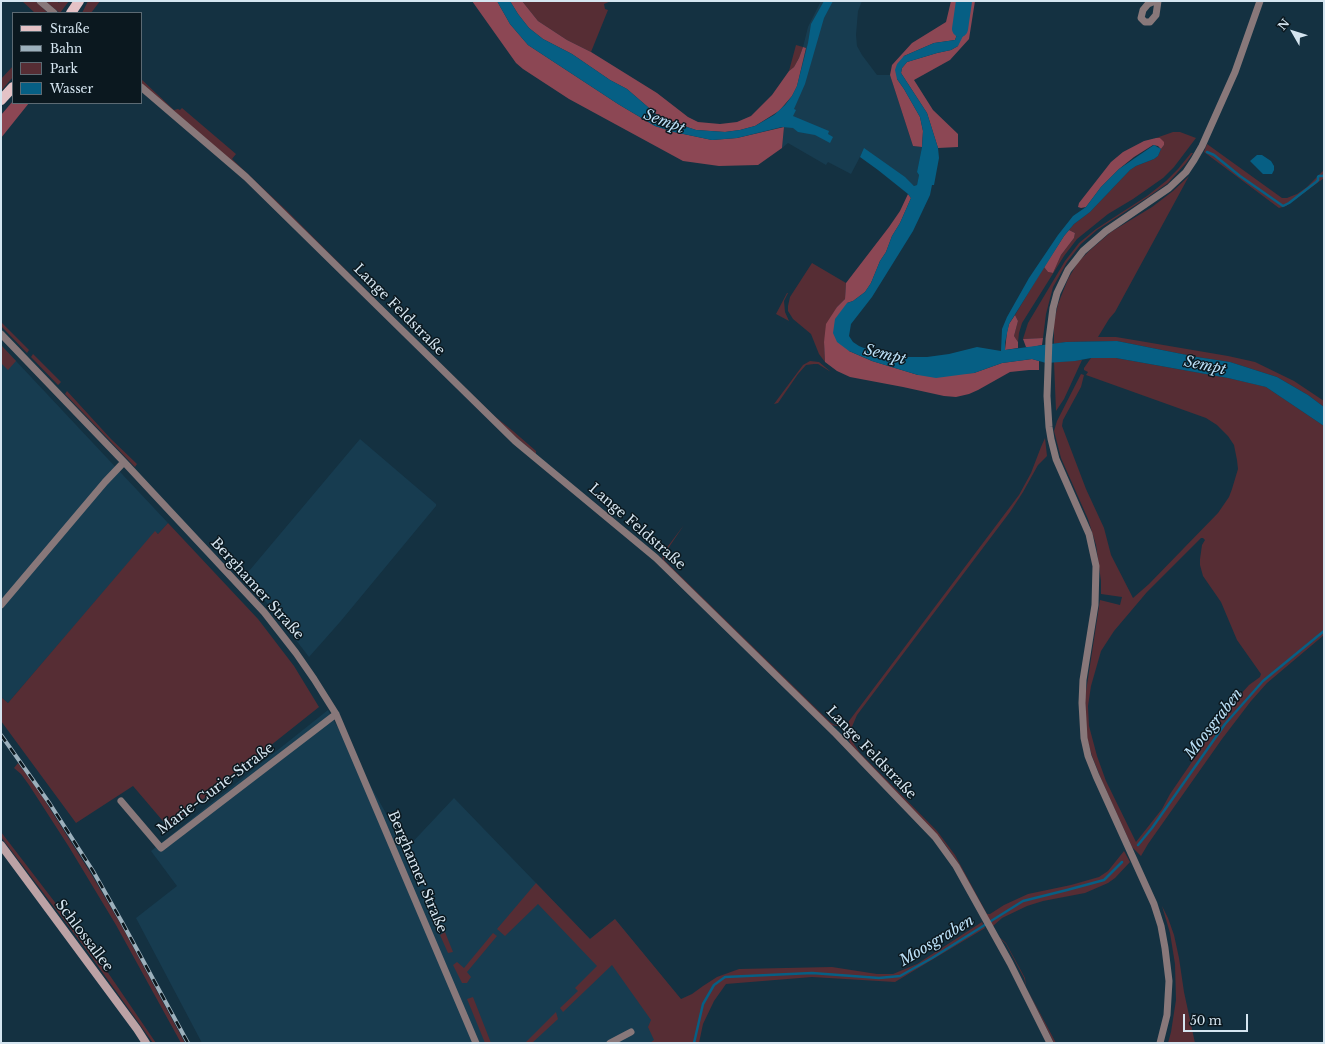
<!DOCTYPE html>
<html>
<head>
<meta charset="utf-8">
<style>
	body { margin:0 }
	#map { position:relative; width:1325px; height:1044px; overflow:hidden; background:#143141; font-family:"Libre Baskerville",serif }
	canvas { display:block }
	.frame { position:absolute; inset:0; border:2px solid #d5e5f0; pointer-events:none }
	.legend { position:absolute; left:12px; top:12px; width:130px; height:92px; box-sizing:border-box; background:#0b181f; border:1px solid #5c6a73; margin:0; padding:5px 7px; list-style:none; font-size:12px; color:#d5e5f0 }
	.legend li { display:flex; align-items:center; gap:8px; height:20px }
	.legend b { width:20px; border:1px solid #5c6a73 }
	.north { position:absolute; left:1273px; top:12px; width:40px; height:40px; -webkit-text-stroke:3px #0b181f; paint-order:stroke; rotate:309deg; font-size:11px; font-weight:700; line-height:16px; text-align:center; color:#d5e5f0 }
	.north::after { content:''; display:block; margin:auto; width:14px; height:18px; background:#d5e5f0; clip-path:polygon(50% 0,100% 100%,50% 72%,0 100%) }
	.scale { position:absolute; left:1183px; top:1014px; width:65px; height:18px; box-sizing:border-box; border:2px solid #d5e5f0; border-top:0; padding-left:5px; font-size:12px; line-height:14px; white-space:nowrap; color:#d5e5f0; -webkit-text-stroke:3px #0b181f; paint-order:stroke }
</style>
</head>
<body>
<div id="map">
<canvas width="1325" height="1044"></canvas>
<div class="frame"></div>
<ul class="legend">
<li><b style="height:5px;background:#e4c2c6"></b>Straße</li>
<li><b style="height:5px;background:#9cb0bc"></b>Bahn</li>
<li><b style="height:11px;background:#562d34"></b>Park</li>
<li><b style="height:11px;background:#065f84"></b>Wasser</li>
</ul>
<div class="north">N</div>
<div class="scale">50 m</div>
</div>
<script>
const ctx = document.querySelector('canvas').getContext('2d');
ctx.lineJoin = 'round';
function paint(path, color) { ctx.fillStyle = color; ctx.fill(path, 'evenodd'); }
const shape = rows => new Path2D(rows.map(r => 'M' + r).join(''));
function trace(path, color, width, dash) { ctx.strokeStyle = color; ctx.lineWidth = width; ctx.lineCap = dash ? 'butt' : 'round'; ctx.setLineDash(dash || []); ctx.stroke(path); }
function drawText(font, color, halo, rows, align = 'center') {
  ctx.font = font + ' "Libre Baskerville",serif'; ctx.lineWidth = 3; ctx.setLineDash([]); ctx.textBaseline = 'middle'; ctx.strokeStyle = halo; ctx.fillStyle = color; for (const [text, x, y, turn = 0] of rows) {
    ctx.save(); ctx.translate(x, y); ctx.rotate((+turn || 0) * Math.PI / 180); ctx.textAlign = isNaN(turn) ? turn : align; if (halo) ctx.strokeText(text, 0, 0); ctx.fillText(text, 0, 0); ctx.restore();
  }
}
paint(shape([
	[821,1,862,1,858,11,856,35,857,46,862,55,877,75,890,75,913,146,922,147,917,172,919,175,917,185,914,186,862,153,851,174,828,162,826,165,788,143,782,148,784,127,806,48,803,47,808,27],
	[1,345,168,523,158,534,155,532,8,703,1,697],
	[360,439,436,504,436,506,340,622,309,657,273,610,244,577],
	[328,710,406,849,454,798,590,939,615,919,699,1022,694,1043,202,1043,136,918,177,886,151,851]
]), '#173c50');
paint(shape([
	[22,1,35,1,48,13,35,13],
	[45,1,57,1,59,3,60,1,69,1,60,13],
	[88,1,100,1,91,13,82,13],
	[522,1,611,1,604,4,605,9,608,10,591,52,567,40,538,21],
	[796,45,803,47,799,58,794,67,789,71],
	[13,66,13,77,1,91,1,79],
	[141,79,174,110,178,109,180,110,182,108,236,154,232,159,286,210,423,347,493,415,513,431,536,451,536,454,506,429,357,283,141,84],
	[1173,132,1180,132,1196,138,1174,167,1163,178,1133,199,1108,214,1077,239,1064,256,1022,323,1019,333,1018,342,1014,336,1018,321,1015,315,1044,267,1048,272,1053,273,1061,255,1074,238,1075,233,1069,230,1074,224,1090,212,1130,170,1136,166,1154,159,1158,156,1161,149,1164,145,1160,138,1156,138],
	[1207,144,1282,198,1287,198,1297,194,1307,187,1324,170,1324,178,1286,206,1279,208,1204,152],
	[1191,153,1193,153,1186,163,1168,183,1148,197,1097,230,1081,244,1067,262,1053,287,1046,314,1043,338,1023,339,1028,323,1065,261,1079,243,1096,229,1147,196,1166,181,1178,169],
	[1189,176,1115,312,1109,319,1098,337,1116,337,1134,340,1228,356,1255,362,1294,381,1324,401,1324,407,1308,395,1277,377,1230,362,1197,357,1117,341,1066,342,1054,344,1054,322,1058,304,1068,279,1078,262,1089,251,1111,232,1152,207,1173,191],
	[812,263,846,283,845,299,837,307,824,342,825,362,819,354,811,334,793,319,788,311,788,306,790,297],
	[787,293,788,293,784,301,785,312,789,321,776,314],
	[1,322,29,350,27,353,1,326],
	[1,345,16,361,8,370,1,363],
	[33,354,61,382,58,385,31,357],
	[1091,358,1116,358,1228,378,1254,384,1266,387,1324,426,1324,635,1267,683,1251,701,1222,739,1148,844,1141,856,1132,847,1102,781,1092,756,1086,735,1085,698,1100,600,1120,605,1122,597,1101,594,1101,581,1096,545,1088,519,1061,458,1054,431,1057,421,1081,374,1084,375,1081,387,1063,420,1062,426,1086,489,1104,528,1111,555,1133,598,1149,584,1218,513,1229,497,1232,489,1238,469,1237,460,1234,445,1228,436,1217,425,1206,418,1086,375,1088,372,1084,370,1084,368],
	[1201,538,1203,538,1205,540,1202,545,1200,559,1200,565,1203,576,1221,602,1237,640,1261,674,1260,677,1249,685,1230,706,1170,794,1162,809,1136,842,1106,781,1097,756,1089,726,1088,706,1091,686,1101,651,1114,631,1147,592],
	[1082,360,1064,399,1056,411,1054,362],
	[810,361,819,362,831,372,818,364,814,364,806,365,798,374,778,403,774,404,803,365],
	[67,391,111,439,137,464,135,467,65,394],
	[1045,438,1047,456,1038,465,1023,492,1010,512,857,715,851,729,852,741,860,753,937,831,955,855,987,914,990,914,1004,905,1028,894,1071,885,1099,877,1108,871,1124,851,1130,862,1115,878,1108,883,1085,893,1043,901,1027,906,1002,918,993,926,999,937,1006,943,1025,978,1026,987,1056,1043,1054,1043,1026,987,1024,978,1006,944,998,937,958,863,944,843,851,745,846,733,847,726,849,721,1019,495,1031,473,1041,447],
	[168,523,258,619,294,666,319,707,168,827,133,786,76,823,1,721,1,697,8,703,155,531,158,534],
	[684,525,667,550,664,560,830,722,835,725,845,717,837,726,831,725,663,561,662,554],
	[18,763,40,793,90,872,120,923,185,1043,181,1043,116,925,69,847,29,785,21,774,14,768],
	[1,832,100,961,156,1043,153,1043,85,948,1,837],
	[536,883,590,939,615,919,681,999,692,994,703,986,717,977,739,969,832,967,877,974,893,974,917,964,982,922,985,928,895,982,812,977,726,984,714,1001,703,1024,699,1043,650,1043,654,1040,648,1027,651,1020,612,965,563,1012,560,1008,578,991,575,988,597,966,538,904,505,936,497,929],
	[1162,906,1168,918,1174,935,1179,958,1184,992,1195,1043,1168,1043,1171,1032,1176,1000,1175,964,1170,933],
	[445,932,453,952,448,953,440,935],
	[493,933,497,936,467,972,471,977,467,983,462,983,453,965,457,962,464,968],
	[473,997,491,1043,485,1043,467,999],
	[556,1012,558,1019,532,1043,525,1043]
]), '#562d34');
paint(shape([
	[472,1,497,1,510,24,528,45,618,104,655,126,674,132,712,140,737,138,784,127,782,148,758,165,719,166,683,161,569,99,523,69,516,63],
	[510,1,522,1,538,21,567,40,591,52,657,93,688,117,698,122,720,124,737,122,751,116,772,95,789,71,794,67,799,58,803,47,806,48,797,86,792,96,779,111,755,126,740,130,725,132,696,130,672,122,656,114,627,89,610,80,572,54,543,39,529,28,518,14],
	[951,1,975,1,969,39,950,60,914,80,933,110,958,134,958,147,938,148,927,113,901,73,902,68,907,62,937,53,951,50,958,46,960,9,958,32,955,40,934,43,904,56,897,79,904,89,920,117,923,131,922,147,913,146,890,75,892,65,912,43,946,22],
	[13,101,13,103,29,103,1,138,1,115],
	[1156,138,1160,138,1164,142,1164,145,1161,149,1158,146,1153,145,1134,157,1119,169,1101,187,1086,207,1081,208,1078,207,1079,203,1111,162,1123,152,1144,141],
	[908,194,911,198,900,223,892,236,886,252,880,261,871,283,865,292,853,301,847,303,849,351,872,361,918,375,974,373,1002,363,1032,359,1039,361,1039,370,1029,370,1010,372,978,390,969,394,956,397,944,396,903,387,850,377,837,371,825,362,824,342,826,324,837,307,845,299,846,283,889,227,900,211],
	[1069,230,1075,233,1074,238,1061,255,1053,273,1048,272,1044,267,1064,236],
	[1015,315,1018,321,1014,336,1018,342,1018,348,1005,350,1007,332,1009,324],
	[1043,338,1042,345,1032,347,1026,347,1023,339]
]), '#8c4754');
paint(shape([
	[497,1,510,1,518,14,529,28,543,39,572,54,610,80,627,89,656,114,672,122,696,130,725,132,740,130,755,126,774,115,785,105,792,96,797,86,808,43,811,24,824,1,833,1,824,18,805,84,794,109,796,110,793,116,829,131,828,134,833,137,830,143,815,135,798,132,793,128,782,127,737,138,712,140,674,132,655,126,618,104,528,45,510,24],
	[960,9,966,9,964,34,958,46,951,50,937,53,907,62,902,68,901,73,927,113,938,148,939,158,934,185,932,185,930,195,913,231,872,297,851,324,849,336,853,342,859,346,876,353,901,357,927,357,949,354,977,347,1001,351,1002,329,1007,317,1029,278,1058,235,1073,216,1086,207,1101,187,1119,169,1154,145,1161,149,1158,156,1154,159,1136,166,1130,170,1090,212,1074,224,1064,236,1009,324,1005,343,1005,350,1066,342,1117,341,1197,357,1230,362,1277,377,1308,395,1324,407,1324,426,1266,387,1228,378,1116,358,1091,358,1075,361,1046,363,1032,359,1002,363,974,373,936,378,918,375,872,361,849,351,837,342,833,333,835,319,847,303,853,301,865,292,871,283,880,261,886,252,892,236,900,223,911,198,908,194,878,170,860,157,864,148,905,177,914,186,917,185,919,175,917,172,922,147,923,131,920,117,904,89,897,79,895,70,897,64,904,56,934,43,955,40,958,32],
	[1257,155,1262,155,1271,161,1274,166,1274,170,1272,174,1263,174,1250,161]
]), '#065f84');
trace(shape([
	[1207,152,1214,155,1240,176,1283,206,1289,203,1316,182,1318,180,1318,177,1319,176,1323,176,1324,175],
	[1138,845,1152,828,1225,724,1263,681,1324,631],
	[694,1043,703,1004,714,985,725,977,812,973,879,978,900,976,932,958,1023,901,1067,890,1104,880,1122,862]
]), '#065f84', 2.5);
trace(shape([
	[960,29,964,1]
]), '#065f84', 16);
trace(shape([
	[40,1,54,13],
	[1155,1,1148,4,1143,10,1141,18,1145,22,1150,22,1156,15,1158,1],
	[141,87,246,177,515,441,656,558,836,734,935,837,956,866,1010,963,1050,1043],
	[1,334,124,462,264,612,296,653,314,679,336,714,476,1043],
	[1,605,105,482,124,462],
	[121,801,161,848,336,714],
	[610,1043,631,1032],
	[1160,1043,1167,1015,1169,981,1165,948,1161,926,1154,904,1096,776,1088,756,1084,738,1082,703,1083,680,1095,605,1096,566,1089,534,1056,459,1051,439,1049,427,1047,396,1049,339,1053,308,1057,293,1068,270,1076,260,1083,251,1106,231,1169,188,1186,172,1194,160,1202,146,1235,72,1260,1]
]), '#88787a', 7);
trace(shape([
	[1,845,137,1029,146,1043]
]), '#bca2a5', 8);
trace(shape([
	[71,13,79,1],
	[1,100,13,87]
]), '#e4c2c6', 10);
const rail = shape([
	[1,735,50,804,93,871,122,922,188,1043]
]);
trace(rail, '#9cb0bc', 4);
trace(rail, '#0b181f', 2.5, [8]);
drawText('14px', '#d5e5f0', '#0b181f', [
	["Lange Feldstraße",399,310,45],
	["Lange Feldstraße",637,527,41],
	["Berghamer Straße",257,589,48],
	["Lange Feldstraße",871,753,46],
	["Marie-Curie-Straße",216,789,-37],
	["Berghamer Straße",417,872,67],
	["Schlossallee",84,936,53]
]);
drawText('italic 15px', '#bbe0f7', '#0b181f', [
	["Sempt",664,122,21],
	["Sempt",885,355,14],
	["Sempt",1205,366,12],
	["Moosgraben",1214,724,-52],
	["Moosgraben",937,941,-31]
]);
</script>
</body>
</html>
